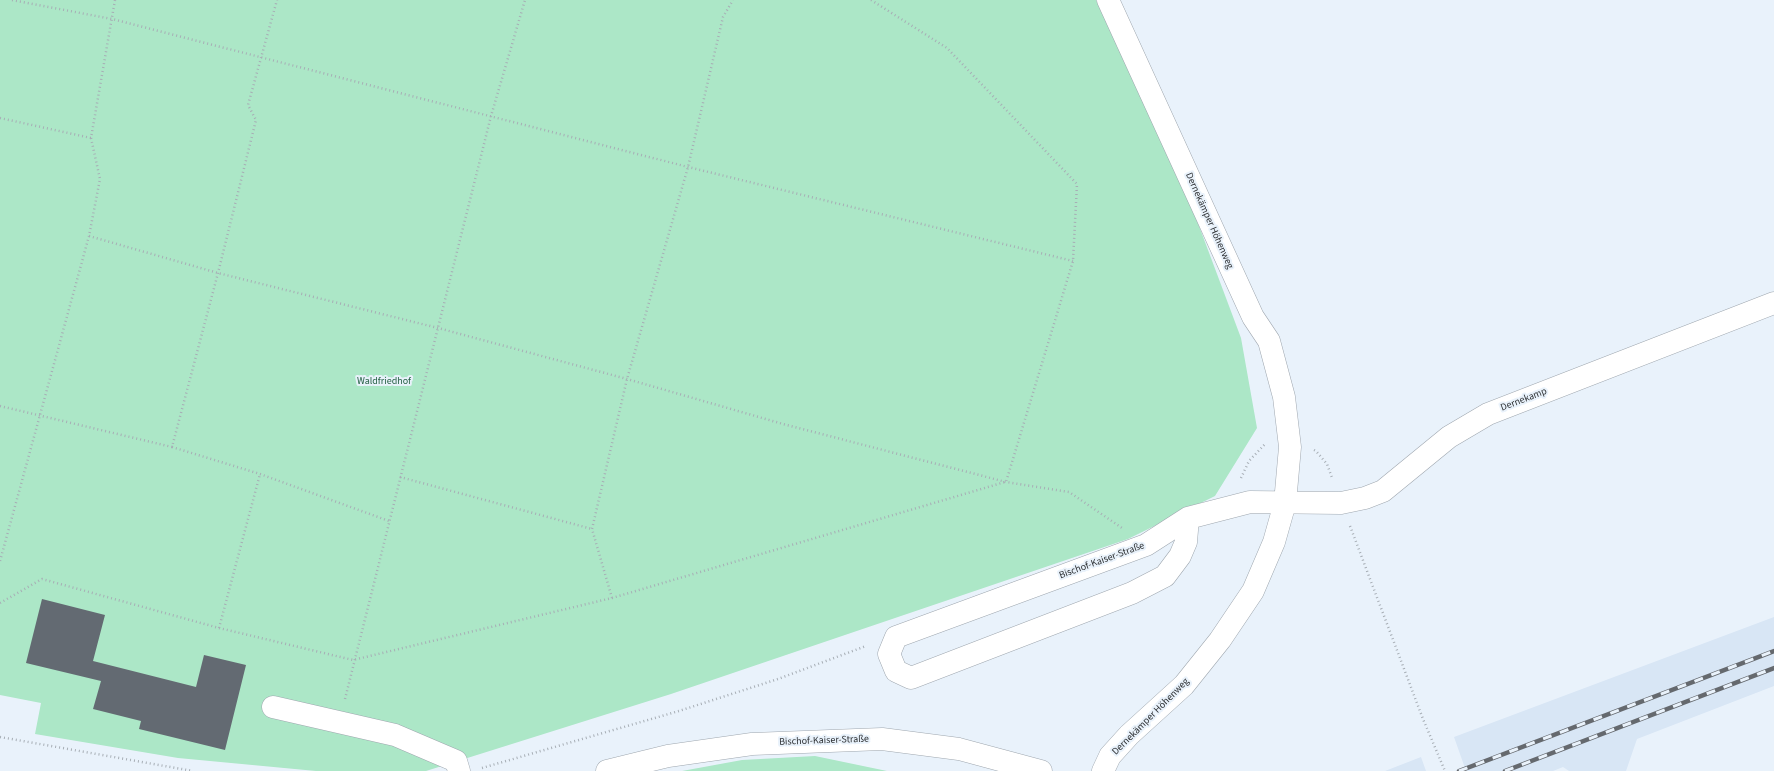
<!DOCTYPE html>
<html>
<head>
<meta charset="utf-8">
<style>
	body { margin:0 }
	canvas { display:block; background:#e9f2fb }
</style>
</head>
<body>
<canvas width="1774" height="771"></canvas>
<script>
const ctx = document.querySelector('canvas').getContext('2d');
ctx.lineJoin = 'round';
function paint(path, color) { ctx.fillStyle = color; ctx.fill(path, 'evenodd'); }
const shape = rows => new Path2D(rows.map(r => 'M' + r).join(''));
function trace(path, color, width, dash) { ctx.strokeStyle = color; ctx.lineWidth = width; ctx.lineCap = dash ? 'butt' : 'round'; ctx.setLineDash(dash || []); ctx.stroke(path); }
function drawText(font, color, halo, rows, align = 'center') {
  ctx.font = font + ' "Source Sans 3",sans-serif'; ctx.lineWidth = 4; ctx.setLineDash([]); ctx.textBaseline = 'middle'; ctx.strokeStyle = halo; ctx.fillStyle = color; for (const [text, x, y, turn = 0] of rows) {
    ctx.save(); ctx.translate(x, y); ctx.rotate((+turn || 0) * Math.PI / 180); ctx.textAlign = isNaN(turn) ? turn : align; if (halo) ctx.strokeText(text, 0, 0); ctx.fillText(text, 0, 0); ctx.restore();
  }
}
paint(shape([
	[1774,617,1774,686,1637,739,1626,771,1569,771,1563,767,1553,771,1466,771,1454,737],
	[1421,757,1426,771,1385,771]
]), '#d8e6f5');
paint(shape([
	[0,0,1096,0,1181,178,1241,338,1257,428,1215,496,1128,539,671,694,426,771,316,771,178,758,35,734,41,703,0,695],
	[815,756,887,771,682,771,742,760]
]), '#ace7c7');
paint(shape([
	[42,599,105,615,93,661,196,687,204,655,246,665,225,750,139,729,141,721,93,709,101,681,26,663]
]), '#636a72');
const minor = shape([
	[1188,518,1186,542,1180,556,1165,576,1132,593,911,678,896,671,889,654,896,637,1146,545,1188,518,1250,502,1341,503,1365,498,1383,491,1449,437,1488,414,1774,303],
	[273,707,395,735,456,761,459,771],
	[607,771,668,756,752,744,882,739,959,749,1041,771],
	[1103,771,1110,756,1129,735,1184,685,1220,640,1253,591,1274,542,1285,503,1290,447,1284,397,1269,341,1253,317,1108,0]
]);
trace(minor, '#9fa7af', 23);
trace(shape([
	[12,0,112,19,688,167,1073,261],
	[871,0,947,48,1077,184,1073,261,1006,482],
	[0,118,91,138],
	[89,236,218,273,438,328,627,379,783,424,1006,482,1069,492,1122,528],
	[0,406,172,447,218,273,256,120,248,105,277,0],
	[172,447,260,474,389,521],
	[1314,450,1316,451,1327,464,1332,478],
	[400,477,592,529],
	[1241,478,1249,461,1265,444],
	[1350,526,1423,719,1445,771],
	[0,561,89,236,100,179,91,138,115,0],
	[612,598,592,529,627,379,688,167,723,17,733,0],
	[0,603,42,579,219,628,353,660,612,598,1005,482],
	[219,628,260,474],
	[345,699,491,116,525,0],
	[0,737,193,771],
	[482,768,679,711,778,679,866,646]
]), '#a7aeb5', 2.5, [1, 3]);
trace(minor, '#fff', 22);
const rail = shape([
	[1459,771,1774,651],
	[1505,771,1774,668]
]);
trace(rail, '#65696e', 4.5);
trace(rail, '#e9f2fb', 3, [9]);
drawText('10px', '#2e3134', '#e9f2fb', [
	["Dernekämper Höhenweg",1209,221,66],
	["Dernekamp",1524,400,-21],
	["Bischof-Kaiser-Straße",1102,561,-20],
	["Dernekämper Höhenweg",1151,717,-45],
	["Bischof-Kaiser-Straße",824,741,-2]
]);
drawText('10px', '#266145', '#e9f2fb', [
	["Waldfriedhof",384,382]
]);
</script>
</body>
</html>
